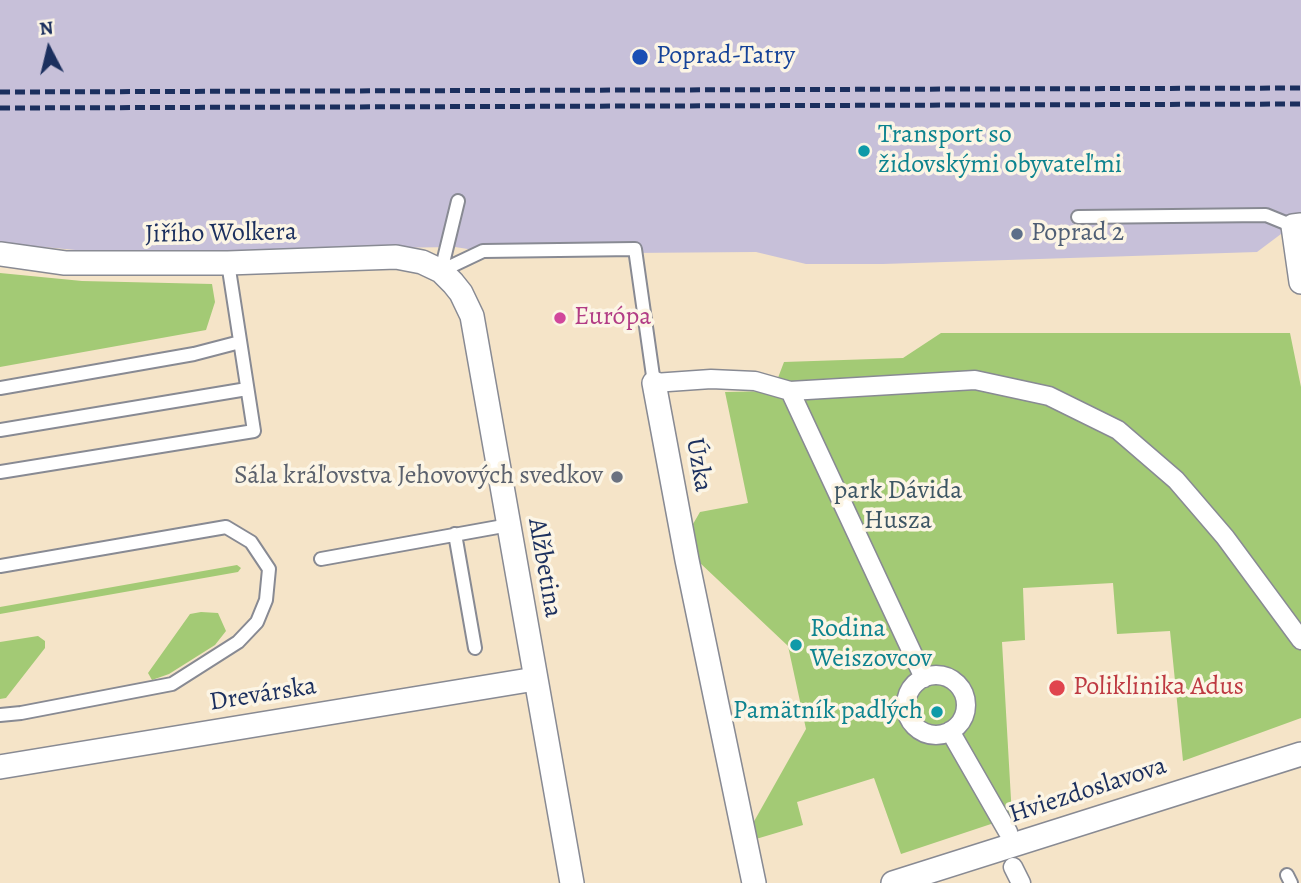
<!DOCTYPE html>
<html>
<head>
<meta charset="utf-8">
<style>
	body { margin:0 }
	#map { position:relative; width:1301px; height:883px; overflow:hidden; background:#f5e4c8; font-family:Alegreya,serif }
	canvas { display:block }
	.north { position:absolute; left:14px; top:14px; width:70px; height:70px; -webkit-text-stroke:5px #fcf5e5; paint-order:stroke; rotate:353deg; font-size:19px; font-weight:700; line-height:28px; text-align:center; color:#1b2f5e }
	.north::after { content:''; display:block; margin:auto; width:24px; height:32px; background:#1b2f5e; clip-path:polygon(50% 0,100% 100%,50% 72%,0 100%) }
</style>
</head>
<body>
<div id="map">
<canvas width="1301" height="883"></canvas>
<div class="north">N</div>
</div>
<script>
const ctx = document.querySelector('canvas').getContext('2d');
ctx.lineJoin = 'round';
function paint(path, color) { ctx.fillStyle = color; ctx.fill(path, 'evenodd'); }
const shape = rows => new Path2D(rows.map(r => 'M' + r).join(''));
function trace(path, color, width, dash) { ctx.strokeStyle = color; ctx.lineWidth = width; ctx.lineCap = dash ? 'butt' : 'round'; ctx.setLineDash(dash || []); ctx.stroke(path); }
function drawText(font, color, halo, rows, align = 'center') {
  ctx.font = font + ' Alegreya,serif'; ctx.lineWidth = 7; ctx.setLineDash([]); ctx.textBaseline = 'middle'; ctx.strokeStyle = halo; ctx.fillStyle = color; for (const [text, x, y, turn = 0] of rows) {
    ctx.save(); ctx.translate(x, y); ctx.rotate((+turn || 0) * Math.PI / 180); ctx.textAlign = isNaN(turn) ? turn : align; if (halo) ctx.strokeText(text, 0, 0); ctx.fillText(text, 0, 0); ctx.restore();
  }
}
paint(shape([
	[0,0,1301,0,1301,219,1257,252,883,264,806,264,756,252,500,254,455,247,97,252,0,243]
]), '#c7c0d9');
paint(shape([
	[0,273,82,281,212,284,215,302,206,330,0,367],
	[941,333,1290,333,1301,387,1301,718,1183,761,1170,631,1117,634,1113,583,1023,588,1025,640,1002,642,1012,817,901,854,874,778,797,802,803,825,756,839,752,825,806,729,788,646,699,562,693,524,700,512,748,503,725,392,773,391,784,362,903,358],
	[237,565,241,568,238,572,0,614,0,607],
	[201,612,218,613,226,631,215,645,169,674,152,680,148,673,190,614],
	[38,636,45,641,45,648,6,698,0,699,0,642]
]), '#a3ca75');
const service = shape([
	[1078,217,1266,215,1293,226],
	[441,271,483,251,635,249,654,383],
	[441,271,458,201],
	[0,388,194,354,240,342],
	[0,430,247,389],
	[0,472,254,431,228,263],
	[455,534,475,648],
	[321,559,509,525],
	[0,566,226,527,251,542,269,569,266,600,257,622,238,642,172,684,21,713,0,715],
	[1287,875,1291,883]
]);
const pedestrian = shape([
	[654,383,711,379,755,381,790,391,975,380,1049,396,1118,430,1176,480,1225,537,1301,640],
	[790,391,924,678],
	'906 705a30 30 0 1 1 60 0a30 30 0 1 1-60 0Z',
	[950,731,1008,832],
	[1013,867,1021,883]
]);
const minor = shape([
	[1301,225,1293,226,1301,282],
	[0,254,65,263,228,263,396,257,422,262,441,271,453,283,461,293,472,316,572,883],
	[654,383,687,560,754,883],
	[0,767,535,679],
	[893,883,1301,754]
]);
trace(service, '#888a93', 16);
trace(pedestrian, '#888a93', 21);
trace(minor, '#888a93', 26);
trace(service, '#fff', 12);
trace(pedestrian, '#fff', 18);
trace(minor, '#fff', 23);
trace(shape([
	[0,92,1301,88],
	[0,108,1301,104]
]), '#1b2f5e', 5, [10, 5]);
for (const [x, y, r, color] of [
	[640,57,9,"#1a4fb4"],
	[864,151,7,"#0f9aa8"],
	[1017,234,7,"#5c6f8a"],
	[560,318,7,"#d1479c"],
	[617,477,7,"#6b7280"],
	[796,645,7,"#0f9aa8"],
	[1057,688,9,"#e0444e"],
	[937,712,7,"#0f9aa8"]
]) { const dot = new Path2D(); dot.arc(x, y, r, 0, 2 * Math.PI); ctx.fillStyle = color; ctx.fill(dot); trace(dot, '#fcf5e5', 2.5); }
drawText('26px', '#164399', '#fcf5e5', [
	["Poprad-Tatry",656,57]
], 'left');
drawText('26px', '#0d838f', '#fcf5e5', [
	["Transport so",878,136],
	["židovskými obyvateľmi",878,166],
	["Rodina",810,630],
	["Weiszovcov",810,660],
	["Pamätník padlých",923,712,"right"]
], 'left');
drawText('26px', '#1b2f5e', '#fcf5e5', [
	["Jiřího Wolkera",221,234,-1],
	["Úzka",698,465,80],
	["Alžbetina",544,568,80],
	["Drevárska",263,695,-9],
	["Hviezdoslavova",1088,791,-18]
]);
drawText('26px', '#4e5e75', '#fcf5e5', [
	["Poprad 2",1031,234]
], 'left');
drawText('26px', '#b23c85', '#fcf5e5', [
	["Európa",574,318]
], 'left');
drawText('26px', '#5b616d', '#fcf5e5', [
	["Sála kráľovstva Jehovových svedkov",603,477]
], 'right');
drawText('26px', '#3d5664', '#fcf5e5', [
	["park Dávida",898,492],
	["Husza",898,522]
]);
drawText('26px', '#be3a42', '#fcf5e5', [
	["Poliklinika Adus",1073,688]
], 'left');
</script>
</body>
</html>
